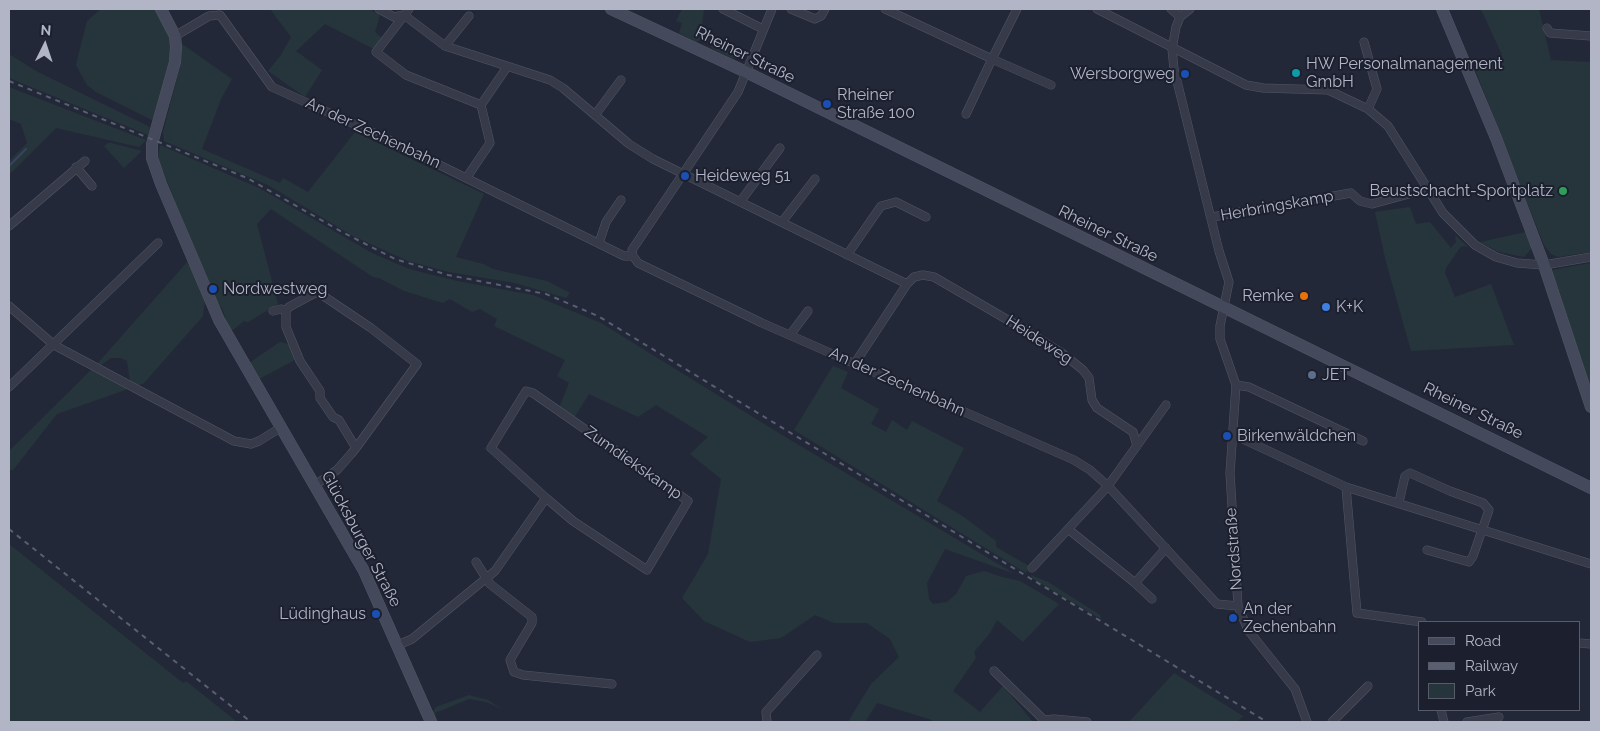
<!DOCTYPE html>
<html>
<head>
<meta charset="utf-8">
<style>
	body { margin:0 }
	#map { position:relative; width:1600px; height:731px; overflow:hidden; background:#232839; font-family:Raleway,sans-serif }
	canvas { display:block }
	.frame { position:absolute; inset:0; border:10px solid #b2b5c5; pointer-events:none }
	.legend { position:absolute; left:1418px; top:621px; width:162px; height:90px; box-sizing:border-box; background:#1c202e; border:1px solid #585c6a; margin:0; padding:6px 9px; list-style:none; font-size:15px; color:#b2b5c5 }
	.legend li { display:flex; align-items:center; gap:10px; height:25px }
	.legend b { width:25px; border:1px solid #585c6a }
	.north { position:absolute; left:20px; top:20px; width:50px; height:50px; -webkit-text-stroke:4px #1c202e; paint-order:stroke; rotate:4deg; font-size:14px; font-weight:700; line-height:20px; text-align:center; color:#b2b5c5 }
	.north::after { content:''; display:block; margin:auto; width:18px; height:22px; background:#b2b5c5; clip-path:polygon(50% 0,100% 100%,50% 72%,0 100%) }
</style>
</head>
<body>
<div id="map">
<canvas width="1600" height="731"></canvas>
<div class="frame"></div>
<ul class="legend">
<li><b style="height:6px;background:#45495c"></b>Road</li>
<li><b style="height:6px;background:#595e70"></b>Railway</li>
<li><b style="height:14px;background:#26353b"></b>Park</li>
</ul>
<div class="north">N</div>
</div>
<script>
const ctx = document.querySelector('canvas').getContext('2d');
ctx.lineJoin = 'round';
function paint(path, color) { ctx.fillStyle = color; ctx.fill(path, 'evenodd'); }
const shape = rows => new Path2D(rows.map(r => 'M' + r).join(''));
function trace(path, color, width, dash) { ctx.strokeStyle = color; ctx.lineWidth = width; ctx.lineCap = dash ? 'butt' : 'round'; ctx.setLineDash(dash || []); ctx.stroke(path); }
function drawText(font, color, halo, rows, align = 'center') {
  ctx.font = font + ' Raleway,sans-serif'; ctx.lineWidth = 4; ctx.setLineDash([]); ctx.textBaseline = 'middle'; ctx.strokeStyle = halo; ctx.fillStyle = color; for (const [text, x, y, turn = 0] of rows) {
    ctx.save(); ctx.translate(x, y); ctx.rotate((+turn || 0) * Math.PI / 180); ctx.textAlign = isNaN(turn) ? turn : align; if (halo) ctx.strokeText(text, 0, 0); ctx.fillText(text, 0, 0); ctx.restore();
  }
}
paint(shape([
	[101,9,156,9,172,38,172,54,156,122,96,92,87,85,76,65,87,21],
	[270,9,369,9,380,15,375,32,382,38,374,49,325,24,296,51,322,70,305,97,268,71,281,55,291,37],
	[682,9,704,9,701,33,745,56,734,59,713,49,708,43,701,39,696,42,679,33,682,23,676,21],
	[1481,9,1539,9,1551,60,1591,62,1591,252,1558,257,1551,254,1544,245,1474,67,1502,55],
	[182,44,232,79,221,99,202,149,280,183,283,178,308,192,355,132,484,194,456,257,483,264,493,269,547,281,570,293,566,298,515,283,449,272,408,261,353,236,268,185,164,141,163,132,180,67],
	[9,54,36,71,150,127,148,135,9,78],
	[9,87,73,112,146,140,139,147,56,128,9,175,9,161,27,143,21,124,9,119],
	[108,143,111,143,142,151,124,168,104,146],
	[160,145,259,188,372,253,409,269,457,281,533,295,601,323,782,435,1015,574,945,549,927,583,929,599,933,604,947,602,956,594,966,576,984,571,1002,577,1020,581,1059,604,1023,642,997,620,990,633,974,652,976,658,953,691,980,712,1003,686,1033,722,932,722,932,720,877,703,865,722,848,722,871,684,899,657,890,639,867,623,834,623,815,615,781,638,750,642,704,621,682,598,708,554,721,479,690,454,708,437,656,405,638,417,589,394,574,418,559,408,569,383,557,376,565,360,494,326,497,319,480,309,472,312,450,299,443,303,404,291,379,278,373,277,271,209,257,224,278,304,248,322,244,321,233,330,229,329,222,308,215,300,160,164,158,157],
	[1410,207,1416,224,1430,222,1451,248,1456,242,1455,235,1468,247,1462,246,1459,249,1446,268,1445,273,1455,297,1491,284,1514,345,1411,351,1386,262,1375,212],
	[1526,232,1532,248,1524,257,1499,252,1480,242],
	[189,260,205,300,203,316,144,383,137,386,130,381,127,361,121,358,111,358,101,365,97,364],
	[1591,263,1591,390,1552,270],
	[280,342,289,344,295,357,293,361,259,379,249,363],
	[833,366,848,372,841,388,879,409,871,424,886,432,892,420,907,430,912,421,964,448,937,501,961,515,996,541,996,547,1029,566,1026,573,794,430],
	[92,369,128,389,57,414,13,470,9,470,9,451],
	[9,544,183,683,186,681,237,722,9,722],
	[1031,575,1048,582,1100,615,1101,619,1033,579],
	[1174,673,1243,716,1237,722,1129,722],
	[469,695,488,700,502,709,486,702,469,699,435,713,438,722,436,722,433,712,436,707]
]), '#26353b');
trace(shape([
	[9,166,26,149]
]), '#3a4161', 2);
const street = shape([
	[379,9,394,17,404,15,445,46,550,80,563,88,629,144,653,159,907,284],
	[409,9,376,52,406,75,481,105,490,143,467,177],
	[723,9,763,29],
	[772,9,738,92,632,250,633,256,638,263,762,323,1074,460,1090,470,1108,486,1217,604,1238,606],
	[791,9,815,19,821,16,825,9],
	[885,9,992,59,966,114],
	[1017,9,992,59,1051,85],
	[1097,9,1246,85,1263,88,1328,90,1368,109,1388,126,1443,213,1475,245,1496,257,1517,263,1544,265,1591,257],
	[1171,9,1180,17],
	[1190,9,1180,17,1176,27,1172,49,1174,69,1219,251,1229,282,1220,326,1220,339,1236,385,1230,473,1238,606,1248,630,1295,689,1307,722],
	[1547,28,1550,33,1591,36],
	[175,36,209,16,220,15,272,87,385,138,624,256,633,256],
	[1364,42,1377,89,1368,109],
	[445,46,469,16],
	[481,105,507,67],
	[595,115,621,80],
	[76,167,92,186],
	[740,202,780,148],
	[1212,217,1351,193,1360,201,1372,204,1427,189],
	[782,222,815,179],
	[9,226,85,161],
	[599,243,606,222,621,200],
	[847,255,881,206,896,202,926,217],
	[9,306,54,345,234,441,251,444,259,441,280,428],
	[273,311,281,309,286,311],
	[790,335,808,311],
	[855,363,907,284,914,277,923,275,934,277,1025,330,1062,353,1083,370,1089,378,1092,400,1097,408,1133,432,1137,446],
	[1236,385,1249,387,1363,441],
	[9,387,158,243],
	[1232,434,1346,487,1357,613,1422,622],
	[315,485,337,470,351,454,356,448,417,364,371,328,319,293,315,293,289,307,286,311,286,327,300,361,320,391,320,398,333,417,339,420,356,448],
	[1346,487,1591,564],
	[1399,502,1405,476,1410,473,1450,491,1483,503,1489,510,1473,556,1469,562,1427,550],
	[1068,529,1135,583],
	[476,562,490,584,532,617,532,623,510,660,514,672,523,675,612,684],
	[1032,568,1108,486,1166,405],
	[1152,599,1135,583,1166,548],
	[1579,643,1591,644],
	[398,645,412,639,495,571,546,498,573,521,647,570,688,501,533,393,526,391,491,448,546,498],
	[994,671,1046,722],
	[1441,710,1444,722],
	[1044,720,1054,719,1087,722],
	[767,722,766,712,817,655],
	[1332,722,1368,686],
	[1467,722,1499,717]
]);
const secondary = shape([
	[161,9,175,36,176,47,175,62,152,144,152,158,161,184,219,320,364,571,431,722],
	[611,9,746,72,1591,488],
	[1442,9,1496,138,1544,265,1591,407]
]);
trace(street, '#525564', 9);
trace(secondary, '#525564', 12);
trace(street, '#373b49', 8);
trace(secondary, '#45495c', 11);
trace(shape([
	[9,81,247,178,344,233,395,259,448,275,546,294,598,316,1267,722],
	[9,529,251,722]
]), '#595e70', 2, [5, 5]);
for (const [x, y, r, color] of [
	[1296,73,5,"#0f9aa8"],
	[1185,74,5,"#1a4fb4"],
	[827,104,5,"#1a4fb4"],
	[685,176,5,"#1a4fb4"],
	[1563,191,5,"#2e9e5b"],
	[213,289,5,"#1a4fb4"],
	[1304,296,5,"#e8710a"],
	[1326,307,5,"#3f7fe0"],
	[1312,375,5,"#5c6f8a"],
	[1227,436,5,"#1a4fb4"],
	[376,614,5,"#1a4fb4"],
	[1233,618,5,"#1a4fb4"]
]) { const dot = new Path2D(); dot.arc(x, y, r, 0, 2 * Math.PI); ctx.fillStyle = color; ctx.fill(dot); trace(dot, '#1c202e', 2); }
drawText('16px', '#b2b5c5', '#1c202e', [
	["Rheiner Straße",745,55,26],
	["An der Zechenbahn",373,133,25],
	["Herbringskamp",1277,206,-10],
	["Rheiner Straße",1108,234,26],
	["Heideweg",1039,340,33],
	["An der Zechenbahn",897,382,24],
	["Rheiner Straße",1473,411,26],
	["Zumdiekskamp",633,463,35],
	["Glücksburger Straße",361,539,62],
	["Nordstraße",1234,549,-94]
]);
drawText('16px', '#b2b5c5', '#1c202e', [
	["HW Personalmanagement",1306,64],
	["GmbH",1306,82],
	["Wersborgweg",1175,74,"right"],
	["Rheiner",837,95],
	["Straße 100",837,113],
	["Heideweg 51",695,176],
	["Beustschacht-Sportplatz",1553,191,"right"],
	["Nordwestweg",223,289],
	["Remke",1294,296,"right"],
	["K+K",1336,307],
	["JET",1322,375],
	["Birkenwäldchen",1237,436],
	["An der",1243,609],
	["Zechenbahn",1243,627],
	["Lüdinghaus",366,614,"right"]
], 'left');
</script>
</body>
</html>
